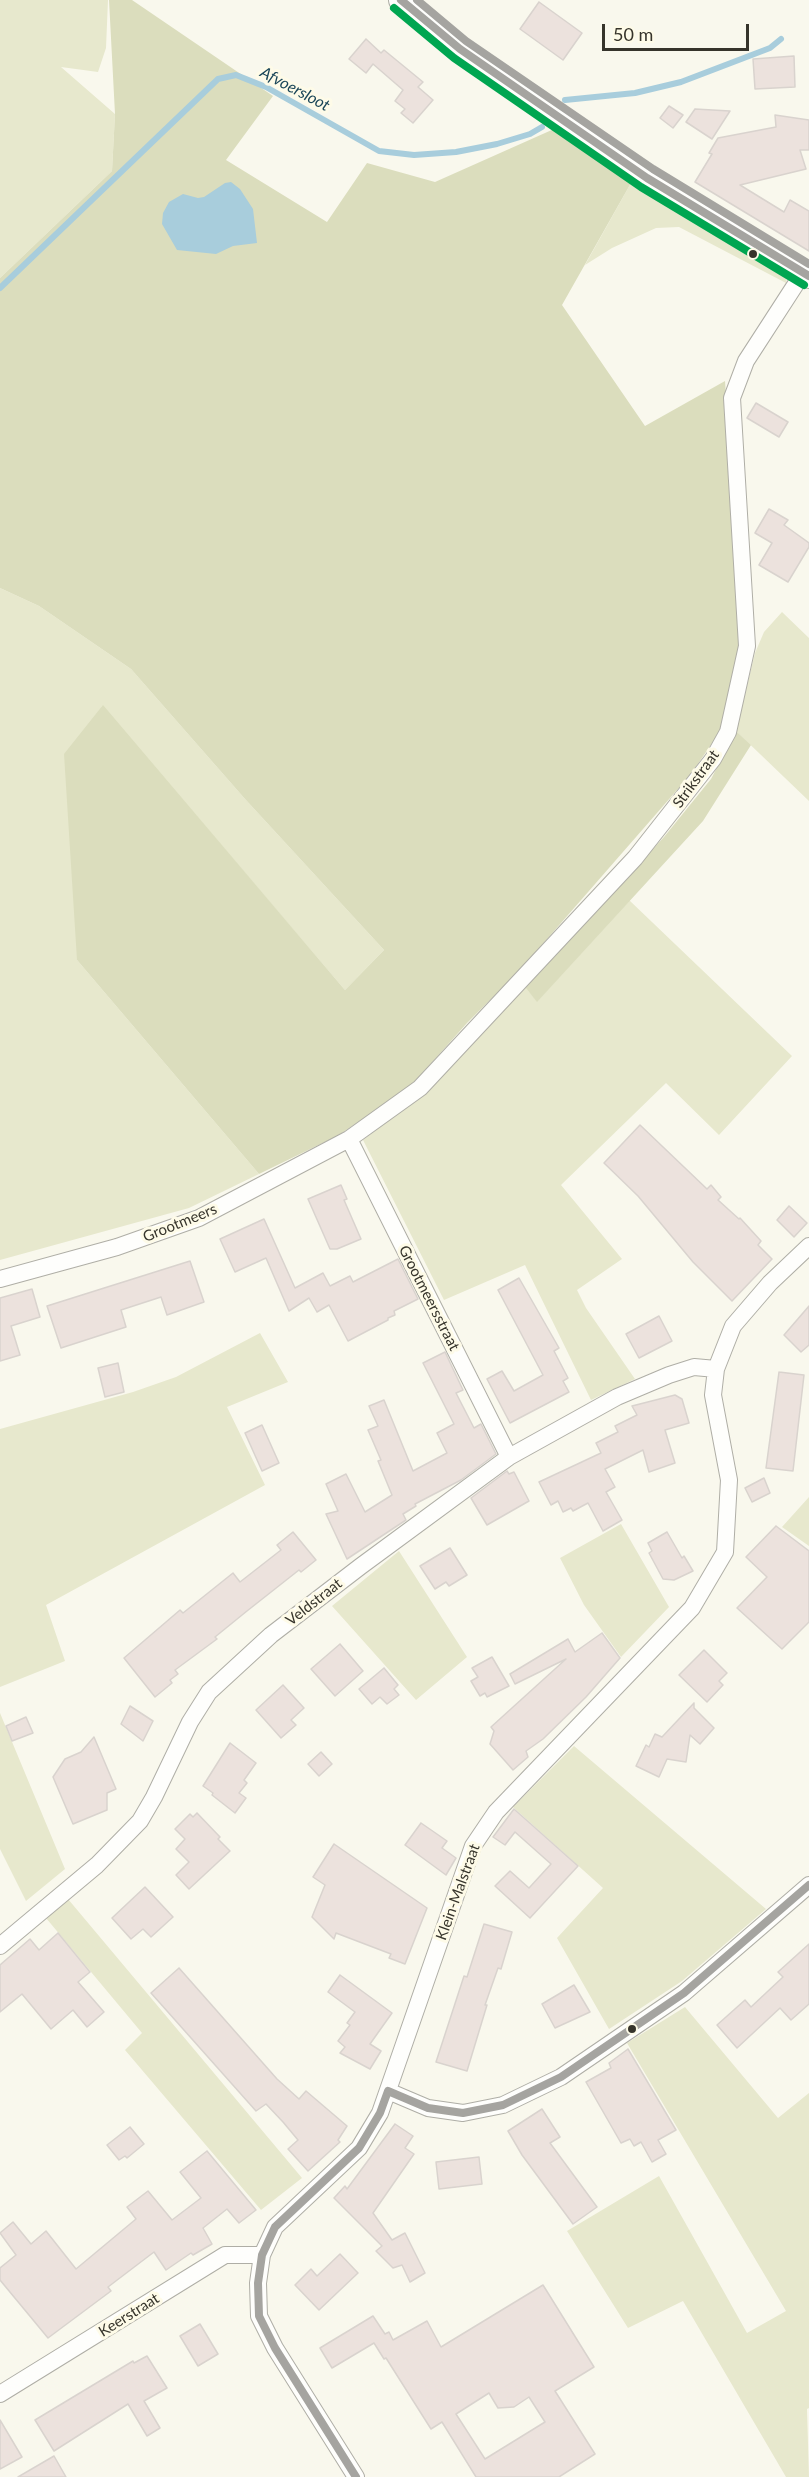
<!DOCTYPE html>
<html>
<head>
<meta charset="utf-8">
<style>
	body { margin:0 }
	#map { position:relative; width:809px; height:2477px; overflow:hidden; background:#f9f8ed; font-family:Lato,sans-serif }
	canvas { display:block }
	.scale { position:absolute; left:602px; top:24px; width:147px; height:27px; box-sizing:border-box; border:3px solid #36342b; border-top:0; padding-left:8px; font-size:18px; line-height:21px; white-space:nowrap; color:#36342b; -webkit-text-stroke:4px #fefbe8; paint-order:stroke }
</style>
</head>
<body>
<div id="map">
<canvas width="809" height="2477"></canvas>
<div class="scale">50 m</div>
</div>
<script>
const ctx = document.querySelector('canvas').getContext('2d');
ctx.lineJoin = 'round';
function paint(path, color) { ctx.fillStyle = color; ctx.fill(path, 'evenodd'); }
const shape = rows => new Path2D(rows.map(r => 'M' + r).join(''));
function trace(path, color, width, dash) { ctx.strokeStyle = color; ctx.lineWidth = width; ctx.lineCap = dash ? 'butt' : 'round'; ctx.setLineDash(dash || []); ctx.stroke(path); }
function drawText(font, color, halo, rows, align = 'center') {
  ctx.font = font + ' Lato,sans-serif'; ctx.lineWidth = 6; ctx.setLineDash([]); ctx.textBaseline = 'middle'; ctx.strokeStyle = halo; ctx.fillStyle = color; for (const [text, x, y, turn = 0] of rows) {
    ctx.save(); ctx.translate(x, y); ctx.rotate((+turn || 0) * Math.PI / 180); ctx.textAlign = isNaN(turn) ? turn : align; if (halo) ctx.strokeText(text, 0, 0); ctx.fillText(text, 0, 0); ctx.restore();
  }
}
paint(shape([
	[0,0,108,0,106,48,98,72,61,67,115,114,112,171,0,278],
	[631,183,787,278,786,283,679,227,656,228,612,248,585,265],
	[0,588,39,606,131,669,245,799,384,950,345,990,102,706,77,960,259,1174,189,1208,0,1260],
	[782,612,809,638,809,801,736,731,755,653,764,632],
	[629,900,792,1056,719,1135,666,1083,561,1185,622,1259,577,1290,586,1308,635,1379,591,1400,525,1265,444,1300,363,1140,431,1087,525,987,537,1001],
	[260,1333,288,1382,227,1407,265,1485,46,1605,65,1661,0,1687,0,1429,133,1392,176,1377],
	[809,1497,809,1546,782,1527],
	[621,1524,669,1607,621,1657,584,1605,560,1558],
	[399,1551,467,1657,416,1700,332,1606],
	[0,1713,65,1869,26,1901,0,1849],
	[574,1746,766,1909,682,1981,609,2029,557,1938,603,1888,513,1807],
	[68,1899,302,2178,261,2210,125,2050,142,2033,46,1918],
	[685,2007,778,2118,809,2093,809,2408,807,2409,809,2477,786,2477,683,2301,628,2328,567,2231,659,2176,747,2333,786,2311,627,2043]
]), '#e7e8cd');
paint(shape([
	[109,0,132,0,273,96,226,160,327,222,367,163,435,182,554,129,631,183,562,305,645,426,725,381,742,632,732,699,719,733,691,774,520,970,467,1023,411,1086,339,1135,259,1174,77,960,64,754,103,705,345,990,384,950,245,799,131,669,39,606,0,588,0,278,112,171,115,114],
	[736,731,751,745,703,821,537,1002,525,987,664,837,711,779]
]), '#dbddbd');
paint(shape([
	[231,182,240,189,253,209,257,243,233,246,216,254,177,250,162,224,163,213,169,202,183,194,198,198,204,197,225,183]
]), '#a8cddc');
trace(shape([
	[565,100,635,93,681,82,770,48,781,39],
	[0,288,218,79,236,75,266,87,379,151,414,155,456,152,497,144,530,134,542,127]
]), '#a8cddc', 6);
const building = shape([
	[539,2,582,33,563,60,520,29,539,2],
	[366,39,381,53,384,50,423,82,418,87,433,100,413,123,401,113,405,109,395,101,403,90,373,64,366,73,349,59,366,39],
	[794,56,795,87,755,89,753,59,794,56],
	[669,106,683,115,673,128,660,118,669,106],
	[695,109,730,111,712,139,686,122,695,109],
	[775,115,809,120,809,150,800,150,806,169,740,185,784,212,790,200,809,211,809,251,695,182,712,154,709,153,718,138,776,127,775,115],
	[756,403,788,422,779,437,747,418,756,403],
	[769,509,788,520,784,525,809,543,809,547,788,582,759,565,772,543,755,533,769,509],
	[640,1125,707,1189,711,1185,721,1197,718,1200,739,1219,740,1218,761,1241,758,1245,772,1259,732,1301,693,1262,638,1196,604,1163,640,1125],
	[341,1185,347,1199,344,1200,361,1239,337,1249,330,1249,308,1199,341,1185],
	[789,1206,807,1223,794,1237,777,1220,789,1206],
	[264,1219,295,1288,323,1273,330,1286,350,1276,353,1282,398,1259,418,1299,394,1311,395,1315,388,1318,388,1320,348,1341,329,1305,317,1312,309,1298,289,1311,266,1258,235,1272,220,1239,264,1219],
	[190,1261,204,1302,167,1315,161,1297,121,1310,126,1327,61,1348,47,1306,190,1261],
	[519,1278,559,1348,554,1351,568,1378,563,1381,569,1392,510,1423,487,1379,502,1371,514,1391,543,1375,498,1290,519,1278],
	[32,1289,40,1317,11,1326,20,1355,0,1361,0,1298,32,1289],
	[809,1306,809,1345,801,1352,784,1335,809,1306],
	[659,1316,672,1341,639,1358,626,1334,659,1316],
	[445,1352,463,1390,456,1393,474,1428,481,1424,496,1454,461,1480,415,1504,416,1506,403,1514,406,1520,347,1559,326,1514,338,1511,326,1484,346,1474,365,1512,392,1495,378,1461,381,1460,368,1430,378,1426,369,1406,384,1400,413,1471,447,1453,437,1433,454,1424,423,1363,445,1352],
	[118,1363,124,1392,105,1397,98,1368,118,1363],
	[779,1372,804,1375,793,1471,766,1468,779,1372],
	[675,1395,682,1399,689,1423,665,1430,675,1463,649,1472,643,1450,605,1469,615,1487,606,1492,622,1520,603,1531,588,1503,573,1511,571,1508,563,1512,558,1501,551,1505,539,1482,601,1453,596,1443,618,1432,615,1426,637,1415,632,1406,675,1395],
	[262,1425,279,1463,262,1471,245,1433,262,1425],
	[507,1471,509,1474,514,1472,529,1501,487,1525,471,1498,507,1471],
	[764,1478,770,1493,752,1502,745,1488,764,1478],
	[776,1526,809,1551,809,1622,782,1649,737,1608,767,1577,746,1557,776,1526],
	[293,1532,316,1560,301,1572,299,1570,247,1611,215,1637,217,1639,175,1670,178,1674,170,1680,172,1683,155,1697,124,1658,180,1610,183,1613,233,1573,240,1582,281,1550,277,1545,293,1532],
	[667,1532,682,1558,684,1556,693,1571,674,1580,663,1579,649,1553,652,1551,648,1543,667,1532],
	[450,1548,467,1575,449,1586,446,1582,435,1589,420,1566,450,1548],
	[602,1633,620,1658,586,1697,543,1739,526,1751,528,1757,513,1770,490,1744,494,1731,491,1727,566,1659,515,1684,510,1674,568,1639,575,1652,602,1633],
	[340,1644,363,1671,335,1696,311,1669,340,1644],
	[704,1650,727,1673,719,1681,723,1685,707,1702,679,1675,704,1650],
	[492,1657,509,1686,487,1697,485,1693,480,1696,471,1681,478,1677,472,1668,492,1657],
	[384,1668,398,1685,394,1689,399,1695,387,1704,380,1697,372,1704,359,1689,384,1668],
	[283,1685,304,1708,291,1720,296,1725,281,1738,256,1710,283,1685],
	[694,1703,694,1708,714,1728,700,1744,690,1735,686,1762,667,1759,659,1777,636,1766,646,1745,649,1747,655,1734,662,1737,694,1703],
	[130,1706,153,1721,143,1741,121,1724,130,1706],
	[26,1717,33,1733,12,1741,6,1726,26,1717],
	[94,1737,116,1789,107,1793,107,1810,73,1824,53,1777,65,1759,81,1752,94,1737],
	[230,1743,256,1763,244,1780,247,1783,239,1793,246,1798,235,1813,212,1795,213,1793,203,1786,230,1743],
	[321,1752,332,1764,319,1776,308,1764,321,1752],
	[514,1809,578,1866,530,1918,495,1886,510,1871,529,1888,551,1864,515,1832,505,1845,493,1837,514,1809],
	[197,1813,220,1837,218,1839,230,1851,189,1889,176,1875,189,1862,176,1849,185,1839,175,1829,190,1814,193,1817,197,1813],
	[421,1823,447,1841,442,1848,456,1858,446,1875,405,1845,421,1823],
	[334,1844,427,1908,405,1964,389,1958,391,1954,336,1933,334,1939,312,1917,325,1885,313,1877,334,1844],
	[145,1887,173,1917,151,1937,143,1929,131,1939,112,1918,145,1887],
	[484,1924,512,1932,501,1969,498,1968,485,2005,487,2005,467,2071,436,2062,464,1976,467,1977,484,1924],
	[58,1933,90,1972,78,1982,104,2012,87,2027,73,2010,51,2029,22,1994,0,2012,0,1965,30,1939,39,1950,58,1933],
	[809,1944,809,2004,791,2020,780,2008,737,2048,717,2025,745,2000,751,2007,783,1977,778,1972,809,1944],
	[179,1968,277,2079,299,2099,306,2091,347,2126,338,2140,340,2142,308,2171,288,2149,298,2140,283,2122,266,2104,256,2111,151,1993,179,1968],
	[340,1975,392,2013,370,2044,381,2051,370,2069,340,2053,345,2047,338,2041,350,2025,347,2023,355,2012,328,1992,340,1975],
	[574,1985,590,2012,555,2028,542,2004,574,1985],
	[628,2049,676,2130,658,2140,666,2154,652,2162,641,2142,634,2146,630,2139,621,2143,586,2082,611,2068,609,2063,628,2049],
	[542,2109,560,2137,550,2143,597,2207,573,2224,522,2155,508,2131,542,2109],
	[395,2124,413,2136,405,2148,414,2154,373,2213,392,2240,405,2233,425,2273,410,2282,402,2265,393,2268,376,2251,382,2246,334,2198,345,2186,347,2189,395,2124],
	[130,2127,144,2144,127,2158,125,2156,119,2160,107,2145,130,2127],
	[207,2151,256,2210,239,2223,227,2209,203,2228,212,2244,193,2255,191,2253,166,2270,154,2252,108,2287,111,2291,48,2338,0,2280,0,2268,16,2255,0,2233,13,2222,31,2244,46,2231,76,2269,136,2219,127,2207,148,2191,172,2220,201,2198,180,2172,207,2151],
	[479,2157,482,2184,439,2189,436,2162,479,2157],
	[340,2254,358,2273,319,2310,295,2285,311,2269,317,2276,340,2254],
	[543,2285,594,2367,555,2391,595,2454,559,2477,476,2477,442,2422,431,2429,386,2358,384,2359,374,2343,332,2368,320,2348,373,2316,385,2334,389,2332,393,2340,427,2321,441,2347,543,2285],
	[489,2393,498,2408,514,2407,529,2397,545,2422,485,2459,456,2414,489,2393],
	[200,2324,218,2354,198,2366,180,2336,200,2324],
	[147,2356,167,2388,144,2401,160,2428,147,2436,128,2404,54,2451,35,2420,133,2361,134,2363,147,2356],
	[0,2420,22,2457,0,2469,0,2420],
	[54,2456,66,2477,18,2477,54,2456]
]);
paint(building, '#ece2dd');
trace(building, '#d9d3ce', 1.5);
const street = shape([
	[349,1139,509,1457],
	[0,1279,117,1247,199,1218,349,1139,420,1088,635,858,713,759,728,732,747,646,732,398,746,361,803,273],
	[0,1946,97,1865,140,1821,154,1797,190,1722,209,1692,271,1635,361,1566,509,1457,617,1397,669,1375,694,1367,716,1369],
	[388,2091,428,2108,463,2113,503,2105,561,2077,684,1993,809,1885],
	[0,2394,225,2255,262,2255],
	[356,2477,275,2348,259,2316,258,2283,262,2255,275,2227,359,2148,380,2113,473,1846,496,1812,692,1608,725,1552,729,1480,713,1395,716,1369,733,1326,770,1283,809,1246]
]);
const secondary = shape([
	[401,0,460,49,647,178,809,276]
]);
trace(street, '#afaea6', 18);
trace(secondary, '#afaea6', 26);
trace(street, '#fefefc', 16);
trace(secondary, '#fefefc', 24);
trace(shape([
	[401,0,460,49,647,178,809,276],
	[388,2091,428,2108,463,2113,503,2105,561,2077,684,1993,809,1885],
	[356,2477,275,2348,259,2316,258,2283,262,2255,275,2227,359,2148,380,2113,388,2091]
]), '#a5a4a0', 8);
trace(shape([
	[394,8,454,58,641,187,804,285]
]), '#00a651', 8);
trace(shape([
	[417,0,466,41,653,169,809,264]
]), '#a5a4a0', 8);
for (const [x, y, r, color] of [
	[753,254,5,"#36342b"],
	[632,2029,5,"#36342b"]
]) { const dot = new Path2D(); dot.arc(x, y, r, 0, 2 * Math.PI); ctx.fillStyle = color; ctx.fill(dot); trace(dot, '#fefbe8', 2); }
drawText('15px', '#36342b', '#fefbe8', [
	["Strikstraat",696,779,-54],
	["Grootmeers",180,1223,-22],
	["Grootmeersstraat",429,1298,63],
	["Veldstraat",314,1602,-38],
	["Klein-Malstraat",458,1892,-70],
	["Keerstraat",129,2315,-32]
]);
drawText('italic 16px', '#194558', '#fefbe8', [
	["Afvoersloot",295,89,28]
]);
</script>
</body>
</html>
